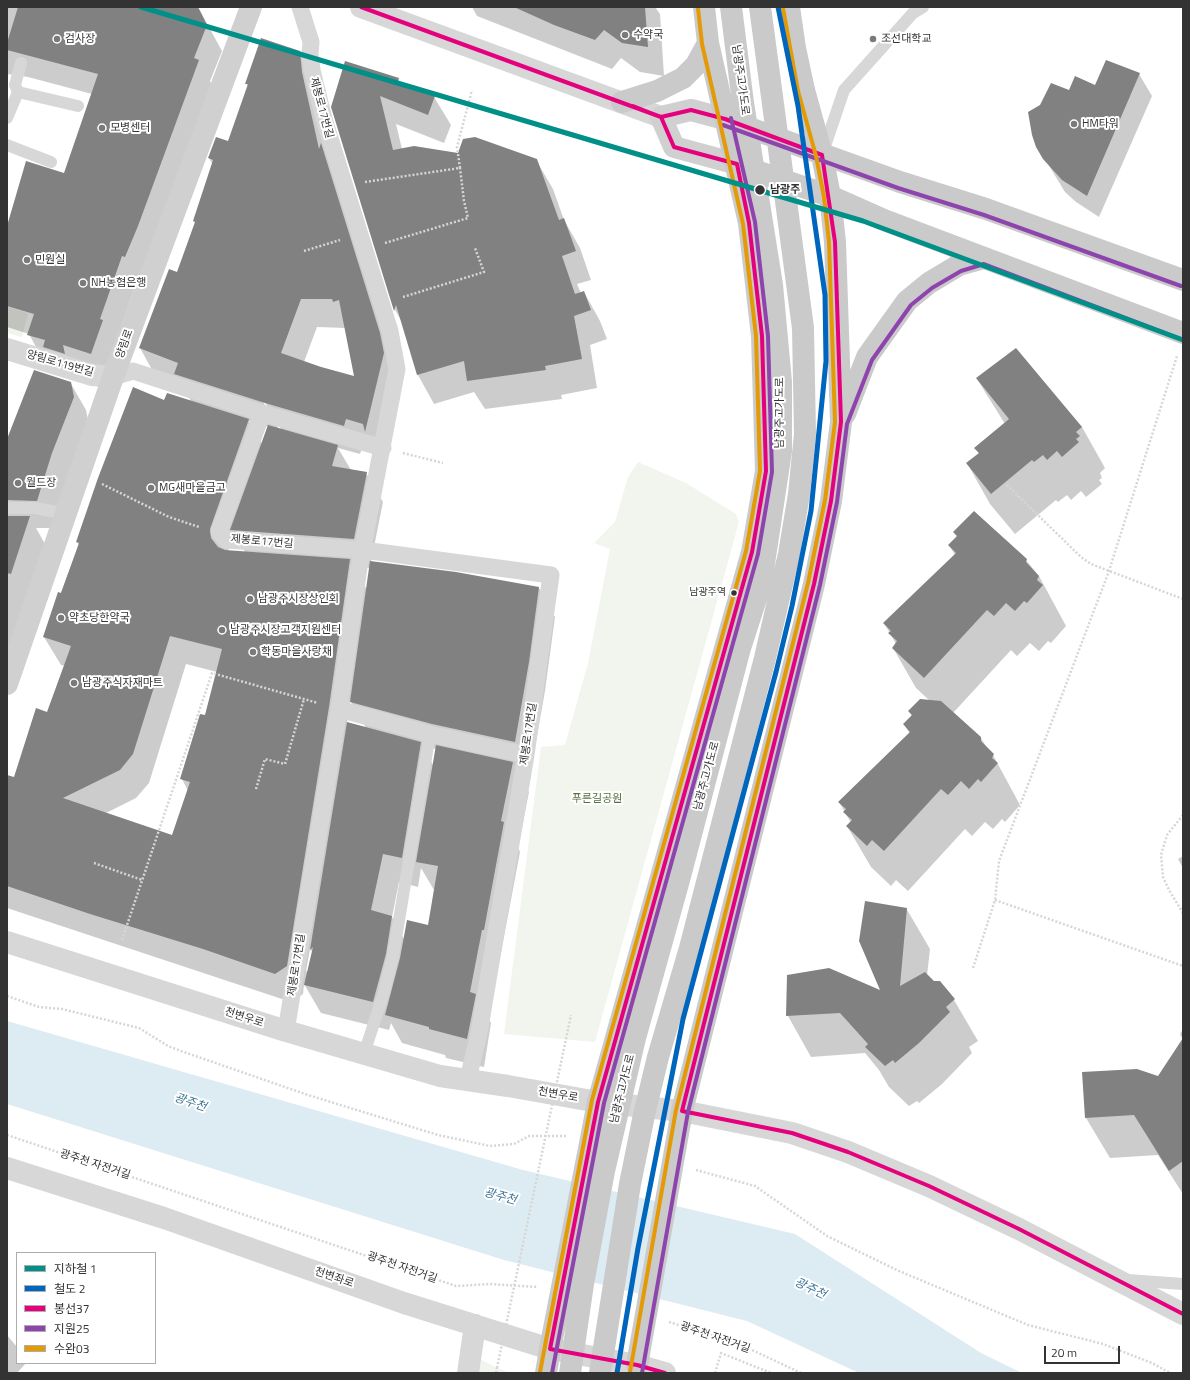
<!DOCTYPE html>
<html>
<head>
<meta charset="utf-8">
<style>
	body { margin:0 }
	#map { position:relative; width:1190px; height:1380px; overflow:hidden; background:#fff; font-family:"Titillium Web","Noto Sans KR",sans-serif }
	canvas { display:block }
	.frame { position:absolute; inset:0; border:8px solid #333; pointer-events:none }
	.legend { position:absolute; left:16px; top:1252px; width:140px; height:112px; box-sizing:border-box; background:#fff; border:1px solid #adadad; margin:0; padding:5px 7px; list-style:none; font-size:12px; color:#333 }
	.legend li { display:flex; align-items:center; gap:8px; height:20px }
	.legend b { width:20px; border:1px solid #adadad }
	.scale { position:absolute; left:1044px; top:1346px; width:76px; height:18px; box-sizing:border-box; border:2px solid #333; border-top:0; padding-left:5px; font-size:12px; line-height:14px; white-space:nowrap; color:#333; -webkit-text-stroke:3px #fff; paint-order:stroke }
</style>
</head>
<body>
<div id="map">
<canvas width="1190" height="1380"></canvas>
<div class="frame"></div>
<ul class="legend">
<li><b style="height:5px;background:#009088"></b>지하철 1</li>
<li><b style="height:5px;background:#0065bd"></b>철도 2</li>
<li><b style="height:5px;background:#e5007d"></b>봉선37</li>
<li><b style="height:5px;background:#8e44ad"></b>지원25</li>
<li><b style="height:5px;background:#e39a05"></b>수완03</li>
</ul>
<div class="scale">20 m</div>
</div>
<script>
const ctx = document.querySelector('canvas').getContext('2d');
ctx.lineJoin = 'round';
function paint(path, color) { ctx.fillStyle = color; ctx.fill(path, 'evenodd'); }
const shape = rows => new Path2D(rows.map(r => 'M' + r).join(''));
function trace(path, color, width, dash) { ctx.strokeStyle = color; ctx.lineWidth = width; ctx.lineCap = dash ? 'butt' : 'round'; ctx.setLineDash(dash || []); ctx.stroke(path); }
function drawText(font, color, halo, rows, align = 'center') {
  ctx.font = font + ' "Titillium Web","Noto Sans KR",sans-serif'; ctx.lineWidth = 4; ctx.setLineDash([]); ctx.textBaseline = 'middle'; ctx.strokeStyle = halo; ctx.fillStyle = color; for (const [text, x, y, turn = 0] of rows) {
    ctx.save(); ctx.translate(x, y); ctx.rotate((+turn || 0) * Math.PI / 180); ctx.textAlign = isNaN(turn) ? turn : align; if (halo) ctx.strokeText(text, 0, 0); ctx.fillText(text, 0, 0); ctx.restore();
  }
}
paint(shape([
	[7,307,28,313,22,337,7,333],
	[638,462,686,483,736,514,739,522,595,1042,504,1034,541,747,565,745,588,663,610,549,594,543,615,522,628,477],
	[471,1354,497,1368,511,1373,468,1373]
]), '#f1f5ed');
paint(shape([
	[7,1021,523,1170,795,1234,981,1353,1022,1373,859,1373,747,1321,504,1260,7,1104]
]), '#ddebf3');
paint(shape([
	[7,7,198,7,222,51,210,81,213,87,139,282,137,281,115,343,106,380,43,360,29,334,7,327,7,230,65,174,92,94,28,77,7,74],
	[472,7,655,7,660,14,664,76,640,72,621,58,612,69,477,16],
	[300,51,316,80,396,363,382,459,362,448,360,454,338,448,351,470,366,473,383,502,371,562,539,588,555,617,545,691,531,770,515,767,529,792,518,848,520,852,500,958,487,1016,491,1023,484,1067,446,1058,445,1055,402,1043,391,1023,389,1030,321,1013,304,984,303,994,291,1002,7,908,7,776,15,778,48,713,65,666,61,665,44,637,79,545,77,542,165,401,191,401,182,386,156,377,140,348,177,273,196,224,194,221,213,165,209,158,228,143,248,87,246,83],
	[317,327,346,328,355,377,304,362],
	[263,399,281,429,279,429,262,400],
	[249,421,268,427,262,444],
	[234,534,245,552,228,551],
	[353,566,370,568,367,590],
	[186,664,217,672,205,716,182,779,188,791,172,836,106,813,136,798,149,783],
	[350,700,366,728,347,723],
	[422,745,436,749,433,765],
	[421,868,434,890,429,926,404,939,392,917,399,882,418,887],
	[310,949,313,953,308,972,306,971],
	[1139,74,1152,96,1099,217,1076,202,1065,192,1037,146,1069,91,1096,86],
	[398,79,401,84,434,97,451,125,444,143,396,124,402,149,536,160,553,189,564,220,580,248,591,280,577,284,581,293,584,292,600,321,607,339,590,345,597,388,561,395,562,399,485,409,474,392,434,404,418,375,402,322,395,310,332,107],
	[1016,349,1082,427,1105,468,1100,473,1102,478,1099,480,1102,484,1086,497,1081,491,1071,500,1067,495,1058,502,1056,500,1015,534,990,504,967,463,979,454,976,448,1005,424,977,379],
	[70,382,86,410,89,425,52,528,36,528,45,544,7,663,7,442],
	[954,532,1026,560,1039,576,1066,626,1051,643,1048,641,1039,651,1030,643,1017,656,1011,650,953,713,981,738,987,748,993,755,1020,805,1005,822,1002,819,993,829,985,822,972,836,965,829,908,891,896,880,891,886,871,867,847,826,851,823,839,802,910,734,904,724,912,716,909,711,930,701,916,688,893,648,896,644,884,623,955,555,949,545,957,537],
	[1183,856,1183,868,1178,859],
	[906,908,930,949,927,976,933,983,939,982,954,1000,978,1041,969,1047,972,1053,942,1084,919,1103,917,1101,909,1106,889,1087,879,1070,865,1053,811,1057,788,1016,788,976,882,992],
	[1183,1029,1183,1040,1180,1034],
	[1183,1040,1183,1194,1158,1155,1110,1158,1086,1118,1159,1078],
	[7,1335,17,1347,17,1363,26,1363,17,1373,7,1373]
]), '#0003');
paint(shape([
	[18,7,198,7,207,25,194,58,199,60,138,226,125,257,122,256,100,319,103,320,91,354,63,345,65,354,43,347,45,340,27,335,34,314,7,306,7,226,26,161,64,173,98,74,7,50,7,43],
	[514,7,645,7,648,47,622,43,604,30,595,40,554,25],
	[261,38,300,51,302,72,319,149,321,143,380,333,384,353,365,432,363,424,346,419,344,426,265,403,174,374,178,363,139,348,169,269,177,272,195,222,193,221,213,160,208,158,216,137,228,141,248,84,245,84],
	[301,299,332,299,333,302,339,300,354,376,321,367,281,353],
	[1106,60,1140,73,1087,196,1062,180,1043,159,1036,147,1032,135,1028,112,1040,105,1051,83,1069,90,1075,76,1095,85],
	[345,61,399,78,398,81,435,96,428,115,380,96,393,150,414,146,458,153,463,139,475,137,537,159,559,220,564,218,576,251,562,256,575,294,584,291,591,310,574,316,582,359,545,366,546,370,467,381,464,361,417,375,396,305,394,311,331,107],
	[1016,348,1082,427,1076,432,1080,436,1076,439,1079,442,1062,457,1057,451,1047,460,1043,455,1034,462,1032,460,991,494,966,463,979,453,974,448,1009,419,976,378],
	[34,370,71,382,74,397,52,453,37,501,7,500,7,439],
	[133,387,164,400,167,393,249,419,210,529,211,538,218,547,225,550,350,559,329,707,287,966,275,974,203,949,90,914,7,886,7,775,14,777,36,708,47,712,71,646,43,637,58,592,61,593,79,543,76,542,98,478],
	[170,636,222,649,205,715,200,714,180,779,190,782,172,835,63,798,120,770,133,754],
	[268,425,338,445,332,466,367,472,354,539,230,530],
	[974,511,1027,559,1026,562,1039,576,1037,580,1043,585,1027,603,1024,601,1015,611,1006,603,994,616,987,610,924,678,892,648,897,641,888,633,891,631,883,623,956,553,948,545,957,536,953,532],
	[7,516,30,516,11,574,7,573],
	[370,561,456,572,539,587,529,662,515,742,432,724,350,702],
	[920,699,941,701,981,737,981,741,994,754,992,758,998,763,981,782,978,779,969,789,961,781,948,795,941,789,884,851,872,840,867,846,846,826,852,820,843,812,846,809,838,802,910,732,903,724,912,715,908,711],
	[347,722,421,742,402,858,383,854,371,910,392,916,386,954,373,1002,304,985,313,947,310,950],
	[436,745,513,762,501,821,504,822,484,930,482,930,470,992,476,994,467,1039,429,1029,429,1027,385,1015,400,958,407,920,428,925,438,866,416,862],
	[865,901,907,908,900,986,925,972,934,981,940,981,955,999,946,1007,950,1012,919,1043,895,1063,893,1060,885,1066,865,1047,868,1044,840,1013,786,1016,787,975,829,968,880,990,859,941],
	[1183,1038,1183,1161,1169,1171,1134,1115,1085,1118,1082,1072,1137,1069,1158,1076]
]), '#818181');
trace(shape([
	[365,182,460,168,457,147,472,90],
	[385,243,468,218,464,201,460,168],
	[304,251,340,240],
	[403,297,484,272,475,248],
	[403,453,443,463],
	[102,484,169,517,199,527],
	[1007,485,1081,557,1091,564,1183,599],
	[256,789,265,759,285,764,304,699],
	[1183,815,1167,835,1161,855,1163,877,1169,890,1183,913],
	[94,863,142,880],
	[995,900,1183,966],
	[122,940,212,673,318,703],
	[973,968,995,900,999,861,1109,571,1177,356],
	[7,996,39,1007,62,1009,139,1028,168,1046,181,1051,308,1095,438,1135,490,1146,514,1144,529,1136,568,1136],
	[7,1135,456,1286,490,1284,538,1287],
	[696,1170,755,1186,827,1236,899,1271,1028,1325,1103,1344,1152,1363,1170,1373],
	[669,1322,737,1343,801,1373],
	[496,1373,497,1368],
	[715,1373,721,1353,771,1373]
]), '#d6d6d6', 2.5, [2, 2]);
trace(shape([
	[18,92,15,85,21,63],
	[7,118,18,92,78,106],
	[7,145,51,162],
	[823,152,844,90,913,13,923,7],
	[7,508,36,508,65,514],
	[364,1054,384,992,393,956,430,734],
	[1128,1280,1183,1284]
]), '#d7d7d7', 12);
trace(shape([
	[113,377,133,371,262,413,383,448],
	[262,413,219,532,226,540,363,550,551,575,526,755,479,1033,468,1079],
	[339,709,430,734,526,755],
	[286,1031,339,709,359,567,397,369,390,331,324,119,312,70,310,54,311,42,300,7]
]), '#d7d7d7', 17);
trace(shape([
	[7,349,92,375,113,377]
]), '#d7d7d7', 22);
trace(shape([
	[361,7,661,117],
	[7,942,286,1031,440,1076,508,1086,598,1102,682,1111,792,1133,848,1152,929,1186,1019,1229,1183,1314],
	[7,1168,164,1218,404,1303,550,1349,637,1365,665,1373],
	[468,1373,475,1325]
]), '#d7d7d7', 22);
trace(shape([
	[725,119,691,110,661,117,674,147,737,164],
	[7,684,113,377,251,7]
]), '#d0d0d0', 22);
trace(shape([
	[622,102,657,91,683,78,696,65,708,43],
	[730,121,900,182,986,209,1183,280],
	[738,165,830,196,884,220,1183,333],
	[845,414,867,357,907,301,929,283,959,265,984,258],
	[598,1102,752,552,766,471,762,336,749,223,708,43,704,7],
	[682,1111,814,584,831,501,841,422,835,242,830,196,822,155,804,90,795,48,789,7],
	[546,1373,550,1349]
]), '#cacaca', 22);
trace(shape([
	[497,1368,571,1015]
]), '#d6d6d6', 2.5, [2, 2]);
trace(shape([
	[550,1349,598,1102],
	[637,1365,682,1111],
	[570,1373,583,1284,604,1171,635,1038,679,880,740,648,761,583,781,451,781,382,772,285,743,103,731,7],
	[600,1373,630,1184,644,1115,658,1057,690,948,765,658,789,554,799,494,805,434,803,328,760,7]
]), '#cacaca', 22);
trace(shape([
	[361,7,661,117,691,110,725,119,822,155,835,242,841,422,831,501,814,584,682,1111,792,1133,848,1152,929,1186,1019,1229,1183,1314],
	[633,106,661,117,674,147,737,164,749,223,762,336,766,471,752,552,598,1102,550,1349,637,1365,665,1373]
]), '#e5007d', 4);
trace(shape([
	[723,125,898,188,984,215,1181,286],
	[552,1373,604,1103,758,554,772,472,768,336,755,222,731,118],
	[642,1373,688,1112,820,585,837,502,847,424,872,360,911,305,932,288,961,271,984,264,1181,339]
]), '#8e44ad', 4);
trace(shape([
	[540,1372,592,1100,746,551,760,471,756,336,743,224,702,44,698,8],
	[630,1372,676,1110,808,583,825,500,835,422,829,242,824,197,816,156,798,91,783,8]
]), '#e39a05', 4);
trace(shape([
	[617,1373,638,1248,683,1019,776,672,792,606,811,511,826,361,825,295,798,106,778,7]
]), '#0065bd', 5);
trace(shape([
	[141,7,863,221,1183,340]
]), '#009088', 5);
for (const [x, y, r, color] of [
	[625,35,4,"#7a7a7a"],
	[57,39,4,"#7a7a7a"],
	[873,39,4,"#7a7a7a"],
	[1074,124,4,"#7a7a7a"],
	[102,128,4,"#7a7a7a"],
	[760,190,5.5,"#333"],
	[27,260,4,"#7a7a7a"],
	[83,283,4,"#7a7a7a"],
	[18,483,4,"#7a7a7a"],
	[151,488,4,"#7a7a7a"],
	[734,593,3.5,"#333"],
	[250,599,4,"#7a7a7a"],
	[61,618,4,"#7a7a7a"],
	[222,630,4,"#7a7a7a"],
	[253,652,4,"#7a7a7a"],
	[74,683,4,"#7a7a7a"]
]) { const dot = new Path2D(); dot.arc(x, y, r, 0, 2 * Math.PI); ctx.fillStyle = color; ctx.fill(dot); trace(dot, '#fff', 1.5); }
drawText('10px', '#333', '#fff', [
	["남광주역",726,593]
], 'right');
drawText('11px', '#333', '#fff', [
	["수약국",633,35],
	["검사장",65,39],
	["조선대학교",881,39],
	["HM타워",1082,124],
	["모병센터",110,128],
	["민원실",35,260],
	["NH농협은행",91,283],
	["월드장",26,483],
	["MG새마을금고",159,488],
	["남광주시장상인회",258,599],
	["약초당한약국",69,618],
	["남광주시장고객지원센터",230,630],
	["학동마을사랑채",261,652],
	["남광주식자재마트",82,683]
], 'left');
drawText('11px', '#333', '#fff', [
	["남광주고가도로",740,80,82],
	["제봉로17번길",321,108,75],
	["양림로",125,344,-70],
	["양림로119번길",60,364,16],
	["남광주고가도로",780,413,-90],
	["제봉로17번길",262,542,5],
	["제봉로17번길",529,734,-82],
	["남광주고가도로",707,776,-75],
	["제봉로17번길",297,965,-81],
	["천변우로",244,1018,18],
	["남광주고가도로",623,1089,-76],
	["천변우로",558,1095,10],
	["광주천 자전거길",95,1165,18],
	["광주천 자전거길",402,1268,19],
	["천변좌로",334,1278,19],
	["광주천 자전거길",715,1338,19]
]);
drawText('bold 11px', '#333', '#fff', [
	["남광주",770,190]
], 'left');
drawText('11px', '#56703f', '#fff', [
	["푸른길공원",597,799]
]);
drawText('italic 12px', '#3f7597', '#fff', [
	["광주천",190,1103,19],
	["광주천",500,1197,15],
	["광주천",810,1289,26]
]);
</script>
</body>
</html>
